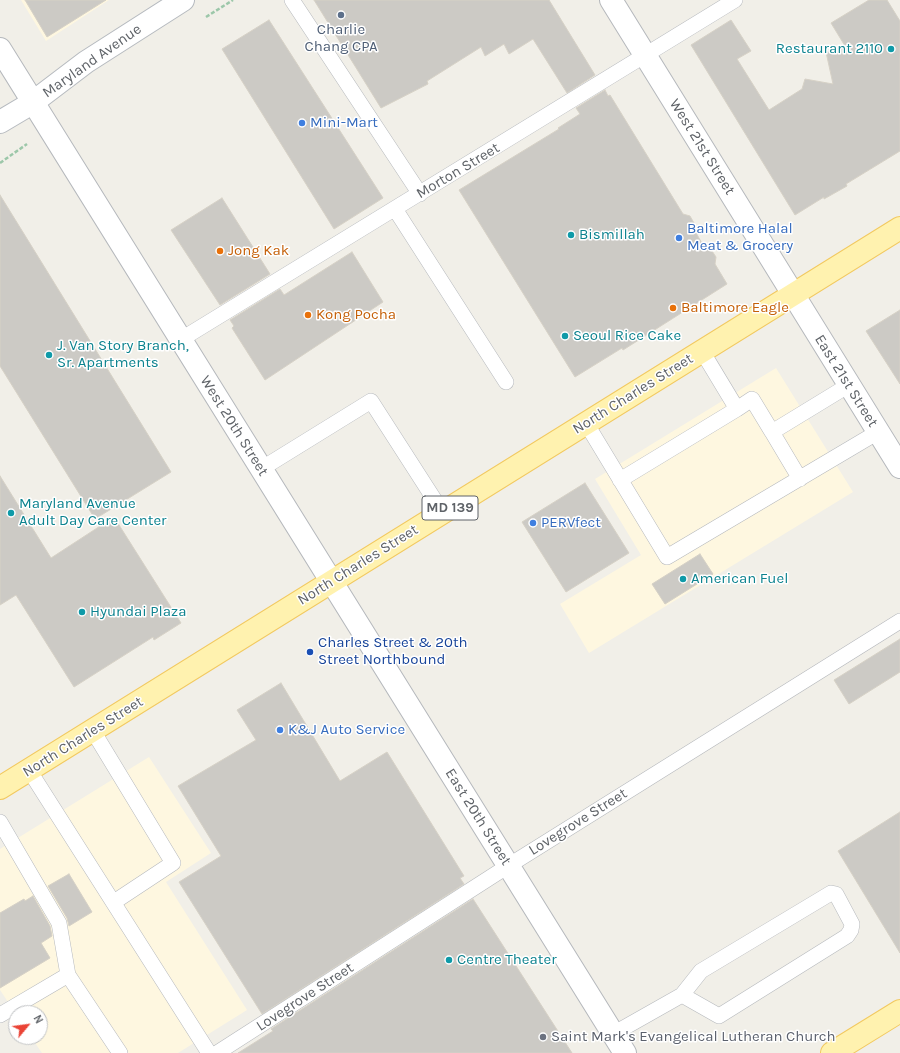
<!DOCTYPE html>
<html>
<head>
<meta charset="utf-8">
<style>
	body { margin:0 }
	#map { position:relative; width:900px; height:1053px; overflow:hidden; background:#f1efe8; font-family:Karla,sans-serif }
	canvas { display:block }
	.north { position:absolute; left:8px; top:1005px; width:40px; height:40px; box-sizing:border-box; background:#fff; border:1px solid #bfc1c3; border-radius:50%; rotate:61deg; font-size:11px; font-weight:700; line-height:16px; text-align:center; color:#5f6368 }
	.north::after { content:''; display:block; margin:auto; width:14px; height:18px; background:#ea4335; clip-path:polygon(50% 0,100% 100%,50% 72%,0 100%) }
</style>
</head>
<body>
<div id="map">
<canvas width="900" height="1053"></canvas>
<div class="north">N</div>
</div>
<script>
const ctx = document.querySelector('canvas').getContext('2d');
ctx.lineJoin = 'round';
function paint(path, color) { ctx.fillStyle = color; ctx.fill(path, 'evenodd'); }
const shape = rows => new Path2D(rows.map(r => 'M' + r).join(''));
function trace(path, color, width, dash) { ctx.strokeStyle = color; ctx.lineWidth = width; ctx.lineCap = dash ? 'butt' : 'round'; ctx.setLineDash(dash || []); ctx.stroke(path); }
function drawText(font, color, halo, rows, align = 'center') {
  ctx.font = font + ' Karla,sans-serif'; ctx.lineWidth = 3; ctx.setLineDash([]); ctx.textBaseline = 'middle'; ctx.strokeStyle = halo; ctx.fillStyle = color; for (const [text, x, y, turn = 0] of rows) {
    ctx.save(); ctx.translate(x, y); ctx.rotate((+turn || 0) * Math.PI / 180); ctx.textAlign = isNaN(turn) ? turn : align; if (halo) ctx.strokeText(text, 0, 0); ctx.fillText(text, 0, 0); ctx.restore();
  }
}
paint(shape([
	[21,0,109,0,46,41],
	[776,368,853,492,589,653,560,604,641,555,595,479],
	[149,757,211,853,166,882,247,1010,178,1053,42,1053,31,1037,40,1037,40,1013,16,1014,0,990,0,849]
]), '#fef7e0');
const building = shape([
	[25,0,106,0,47,37,25,0],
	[314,0,549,0,595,75,567,93,533,39,509,54,504,44,485,56,481,47,427,81,428,84,381,108,314,0],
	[869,0,887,0,900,21,900,151,846,184,847,186,824,199,824,197,795,215,691,45,731,20,751,51,737,59,769,110,802,89,805,79,833,84,826,52,845,46,831,23,869,0],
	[269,20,383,198,334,229,222,49,269,20],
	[605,90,608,96,610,95,683,214,690,216,694,223,695,231,704,247,712,251,716,257,715,264,727,284,623,350,622,348,575,377,459,190,559,129,558,128,580,114,576,108,605,90],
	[0,195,171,472,95,519,0,366,0,195],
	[222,198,270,274,220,305,171,230,222,198],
	[352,252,383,302,265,380,232,328,234,326,230,320,280,289,284,295,352,252],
	[900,310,900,384,866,331,900,310],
	[0,476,51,558,114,517,181,623,154,640,153,637,74,687,16,595,0,605,0,476],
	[585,483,629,553,566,592,522,522,585,483],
	[700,554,713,574,665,604,652,584,700,554],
	[900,639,900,672,849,704,834,680,900,639],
	[281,683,340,781,387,752,464,876,460,878,464,884,262,1014,179,882,221,856,178,786,256,740,237,710,281,683],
	[900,812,900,953,838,851,900,812],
	[69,874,92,912,69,926,67,918,48,886,69,874],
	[33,896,50,926,52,936,41,943,50,958,0,988,0,913,24,899,25,901,33,896],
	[473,899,572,1053,238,1053,273,1031,271,1029,473,899]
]);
paint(building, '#cccac5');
trace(building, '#d6d1c6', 1);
const service = shape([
	[292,0,420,194],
	[395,209,506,382],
	[180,340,735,0],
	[737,409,752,399,772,432],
	[586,423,667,557,878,432],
	[261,469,371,401,443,513],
	[800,479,772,432,849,385],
	[620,480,737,409,702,351],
	[93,731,173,863,114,902],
	[29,770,209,1053],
	[0,822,59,923,68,975,120,1053],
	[0,1015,68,975],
	[613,1034,682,995,701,971,831,893,836,894,852,924,851,930,847,936,719,1016,682,995],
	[217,1053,508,866,900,621]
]);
const minor = shape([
	[0,49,625,1053]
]);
const tertiary = shape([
	[611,0,900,467]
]);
const secondary = shape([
	[0,122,32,103,86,62,183,0]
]);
const primary = shape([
	[0,788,900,228],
	[832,1053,900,1011]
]);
trace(service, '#b5b8bc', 16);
trace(minor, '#b5b8bc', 24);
trace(tertiary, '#b5b8bc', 24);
trace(secondary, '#b6babf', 24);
trace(primary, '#f2c960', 24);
trace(shape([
	[206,17,233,0],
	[0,163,27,144]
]), '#9cc7a9', 2.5, [4, 2]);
trace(service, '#fff', 15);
trace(minor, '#fff', 22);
trace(tertiary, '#fff', 22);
trace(secondary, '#fff', 22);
trace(primary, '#fff2af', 22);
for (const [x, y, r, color] of [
	[341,15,4,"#5c6f8a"],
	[891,49,4,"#0f9aa8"],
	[302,123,4,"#3f7fe0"],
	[571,235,4,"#0f9aa8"],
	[679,238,4,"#3f7fe0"],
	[220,251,4,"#e8710a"],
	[673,308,4,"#e8710a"],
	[308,315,4,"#e8710a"],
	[565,336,4,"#0f9aa8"],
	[49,355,4,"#0f9aa8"],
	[11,513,4,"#0f9aa8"],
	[533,523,4,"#3f7fe0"],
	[683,579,4,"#0f9aa8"],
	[82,612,4,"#0f9aa8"],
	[310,652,4,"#1a4fb4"],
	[280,730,4,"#3f7fe0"],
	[449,960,4,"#0f9aa8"],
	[543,1037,4,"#6b7280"]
]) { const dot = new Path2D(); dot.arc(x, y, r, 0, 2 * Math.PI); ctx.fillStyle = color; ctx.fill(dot); trace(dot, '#fff', 1.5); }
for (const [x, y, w] of [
	[450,508,56]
]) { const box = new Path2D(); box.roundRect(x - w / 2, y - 12, w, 24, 3); ctx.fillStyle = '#fff'; ctx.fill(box); trace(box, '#5f6368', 1); }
drawText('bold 14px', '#5f6368', null, [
	["MD 139",450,508]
]);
drawText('15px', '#4e5e75', '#fff', [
	["Charlie",341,30],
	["Chang CPA",341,47]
]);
drawText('15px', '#0d838f', '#fff', [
	["Restaurant 2110",883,49,"right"],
	["Bismillah",579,235],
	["Seoul Rice Cake",573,336],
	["J. Van Story Branch,",57,346],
	["Sr. Apartments",57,363],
	["Maryland Avenue",19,504],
	["Adult Day Care Center",19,521],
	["American Fuel",691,579],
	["Hyundai Plaza",90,612],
	["Centre Theater",457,960]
], 'left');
drawText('15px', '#5f6368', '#fff', [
	["Maryland Avenue",92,61,-35],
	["West 21st Street",702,147,58],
	["Morton Street",458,171,-31],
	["East 21st Street",846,381,58],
	["North Charles Street",633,394,-32],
	["West 20th Street",234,426,58],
	["North Charles Street",358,565,-32],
	["North Charles Street",83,737,-32],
	["East 20th Street",478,817,58],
	["Lovegrove Street",578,822,-32],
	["Lovegrove Street",305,997,-33]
]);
drawText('15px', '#366cbe', '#fff', [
	["Mini-Mart",310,123],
	["Baltimore Halal",687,229],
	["Meat & Grocery",687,246],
	["PERVfect",541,523],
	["K&J Auto Service",288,730]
], 'left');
drawText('15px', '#c56008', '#fff', [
	["Jong Kak",228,251],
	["Baltimore Eagle",681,308],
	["Kong Pocha",316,315]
], 'left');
drawText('15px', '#164399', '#fff', [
	["Charles Street & 20th",318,643],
	["Street Northbound",318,660]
], 'left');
drawText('15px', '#5b616d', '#fff', [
	["Saint Mark's Evangelical Lutheran Church",551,1037]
], 'left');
</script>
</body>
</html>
